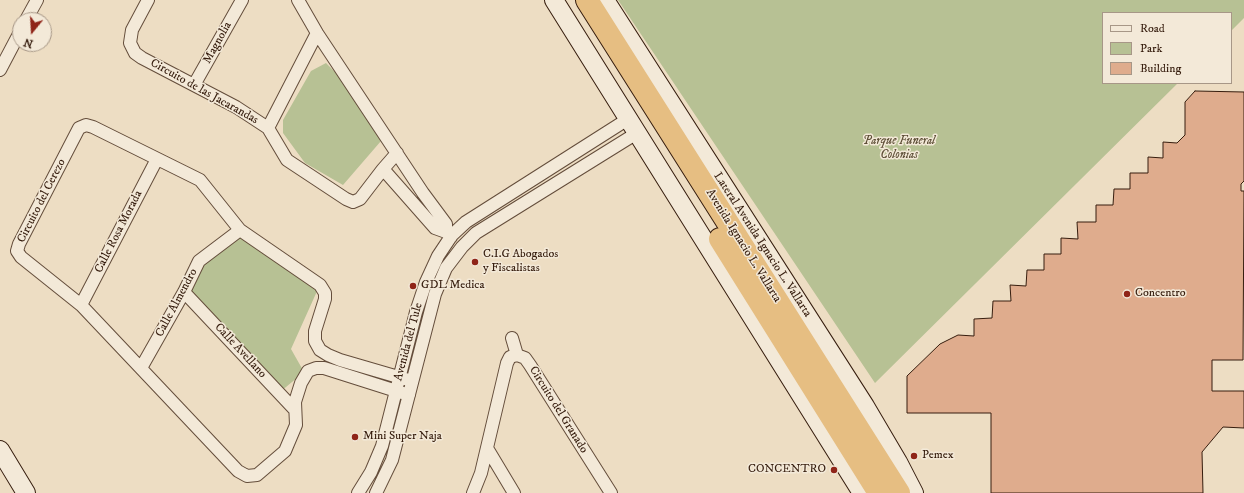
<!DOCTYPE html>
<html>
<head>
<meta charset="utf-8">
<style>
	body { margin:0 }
	#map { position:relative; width:1244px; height:493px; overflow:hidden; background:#edddc3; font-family:"IM FELL DW Pica",serif }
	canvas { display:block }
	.legend { position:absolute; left:1102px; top:12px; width:130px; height:72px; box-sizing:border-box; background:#f3e9d8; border:1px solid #a79787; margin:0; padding:5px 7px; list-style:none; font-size:12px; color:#361d0e }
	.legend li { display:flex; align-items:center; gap:8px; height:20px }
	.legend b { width:20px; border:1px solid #a79787 }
	.north { position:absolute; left:12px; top:12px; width:40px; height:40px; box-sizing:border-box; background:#f3e9d8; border:1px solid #a79787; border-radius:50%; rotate:198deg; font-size:11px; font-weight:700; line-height:16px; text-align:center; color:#361d0e }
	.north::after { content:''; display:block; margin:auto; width:14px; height:18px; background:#8f2418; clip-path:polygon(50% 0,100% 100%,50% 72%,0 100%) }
</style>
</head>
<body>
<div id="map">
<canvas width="1244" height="493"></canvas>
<ul class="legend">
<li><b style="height:5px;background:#f3e9d8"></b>Road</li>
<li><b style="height:11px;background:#b7c194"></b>Park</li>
<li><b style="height:11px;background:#dfac8d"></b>Building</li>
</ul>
<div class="north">N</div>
</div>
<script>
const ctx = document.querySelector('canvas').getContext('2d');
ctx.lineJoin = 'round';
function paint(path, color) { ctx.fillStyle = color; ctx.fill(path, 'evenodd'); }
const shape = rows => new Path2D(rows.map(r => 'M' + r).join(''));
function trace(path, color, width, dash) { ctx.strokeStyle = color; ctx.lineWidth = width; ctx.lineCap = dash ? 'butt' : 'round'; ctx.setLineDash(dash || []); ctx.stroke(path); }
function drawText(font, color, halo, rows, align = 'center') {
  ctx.font = font + ' "IM FELL DW Pica",serif'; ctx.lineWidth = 3; ctx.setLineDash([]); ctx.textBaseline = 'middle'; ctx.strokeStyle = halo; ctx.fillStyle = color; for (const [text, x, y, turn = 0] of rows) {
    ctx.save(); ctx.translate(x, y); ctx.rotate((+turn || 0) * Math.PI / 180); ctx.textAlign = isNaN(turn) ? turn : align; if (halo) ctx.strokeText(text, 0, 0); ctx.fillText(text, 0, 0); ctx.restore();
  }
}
paint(shape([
	[618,0,1244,0,1244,18,1231,31,1231,13,1103,13,1103,83,1178,83,875,383],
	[326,63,337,74,381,141,343,185,305,163,283,133,283,120,311,71],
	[240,233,318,289,291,349,304,372,280,392,188,293,201,266]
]), '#b7c194');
const building = shape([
	[1195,91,1244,92,1244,181,1241,184,1241,191,1244,191,1243,360,1212,360,1212,391,1244,391,1244,428,1223,427,1202,452,1203,493,991,493,991,413,907,413,907,376,940,344,958,335,974,336,974,319,992,318,993,301,1011,301,1010,285,1026,286,1027,270,1044,270,1044,254,1061,254,1061,238,1078,239,1077,222,1096,222,1096,205,1113,205,1114,189,1130,189,1130,173,1148,173,1148,157,1163,158,1163,142,1177,143,1185,135,1185,102,1195,91]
]);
paint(building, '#dfac8d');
trace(building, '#361d0e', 1);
const street = shape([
	[148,0,132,30,130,43,135,53,142,58,236,107,268,128,287,160,346,199,353,202,360,199,383,169,397,153],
	[298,0,317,33,423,193,446,224,446,232],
	[26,20,37,0],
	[0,70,20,32],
	[194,85,242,0],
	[268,128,317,33],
	[383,169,435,228,446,232,451,237],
	[184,292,295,410],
	[81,305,157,159],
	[512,338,517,355],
	[141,368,184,292,199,261,240,230],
	[409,395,324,368,316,368,308,371,301,383,295,402,296,425,285,451,257,475,247,476,238,471,81,305,21,257,17,251,19,244,79,128,86,125,93,127,200,180,240,230,320,285,325,293,325,299,315,331,315,341,320,350,328,355,340,360,412,381],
	[487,448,514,493],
	[358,493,371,472,382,446,416,312,426,282,438,256,452,235,466,222,628,119],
	[376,493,392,460,435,294,446,268,462,247,476,233,637,133],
	[473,493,481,473,507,363,510,357,517,355,525,358,530,365,611,493]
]);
const secondary = shape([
	[554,0,862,493],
	[605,0,865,406,898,462,914,493],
	[0,450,26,493]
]);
const highway = shape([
	[587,0,899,493],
	[720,239,879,493]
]);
trace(street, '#644d3b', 14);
trace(secondary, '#361d0e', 20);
trace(highway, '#361d0e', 24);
trace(street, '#f3e9d8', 12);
trace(secondary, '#f3e9d8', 18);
trace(highway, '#e6be82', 22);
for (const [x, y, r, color] of [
	[475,262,4,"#8f2418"],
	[413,286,4,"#8f2418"],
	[1127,294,4,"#8f2418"],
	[355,437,4,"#8f2418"],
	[914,456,4,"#8f2418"],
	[834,470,4,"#8f2418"]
]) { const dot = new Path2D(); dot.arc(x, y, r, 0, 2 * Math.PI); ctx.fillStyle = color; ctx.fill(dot); trace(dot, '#f3e9d8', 1.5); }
drawText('12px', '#361d0e', '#f3e9d8', [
	["Magnolia",218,43,-61],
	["Circuito de las Jacarandas",204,92,29],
	["Circuito del Cerezo",42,201,-63],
	["Calle Rosa Morada",119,232,-63],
	["Lateral Avenida Ignacio L. Vallarta",762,245,57],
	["Avenida Ignacio L. Vallarta",743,246,58],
	["Calle Almendro",177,303,-62],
	["Avenida del Tule",409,342,-75],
	["Calle Avellano",240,351,47],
	["Circuito del Granado",558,410,58]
]);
drawText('italic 12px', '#5d4e36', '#f3e9d8', [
	["Parque Funeral",899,142],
	["Colonias",899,156]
]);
drawText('12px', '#361d0e', '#f3e9d8', [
	["C.I.G Abogados",483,255],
	["y Fiscalistas",483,269],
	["GDL Medica",421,286],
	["Concentro",1135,294],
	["Mini Super Naja",363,437],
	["Pemex",922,456],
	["CONCENTRO",826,470,"right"]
], 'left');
</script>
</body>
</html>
